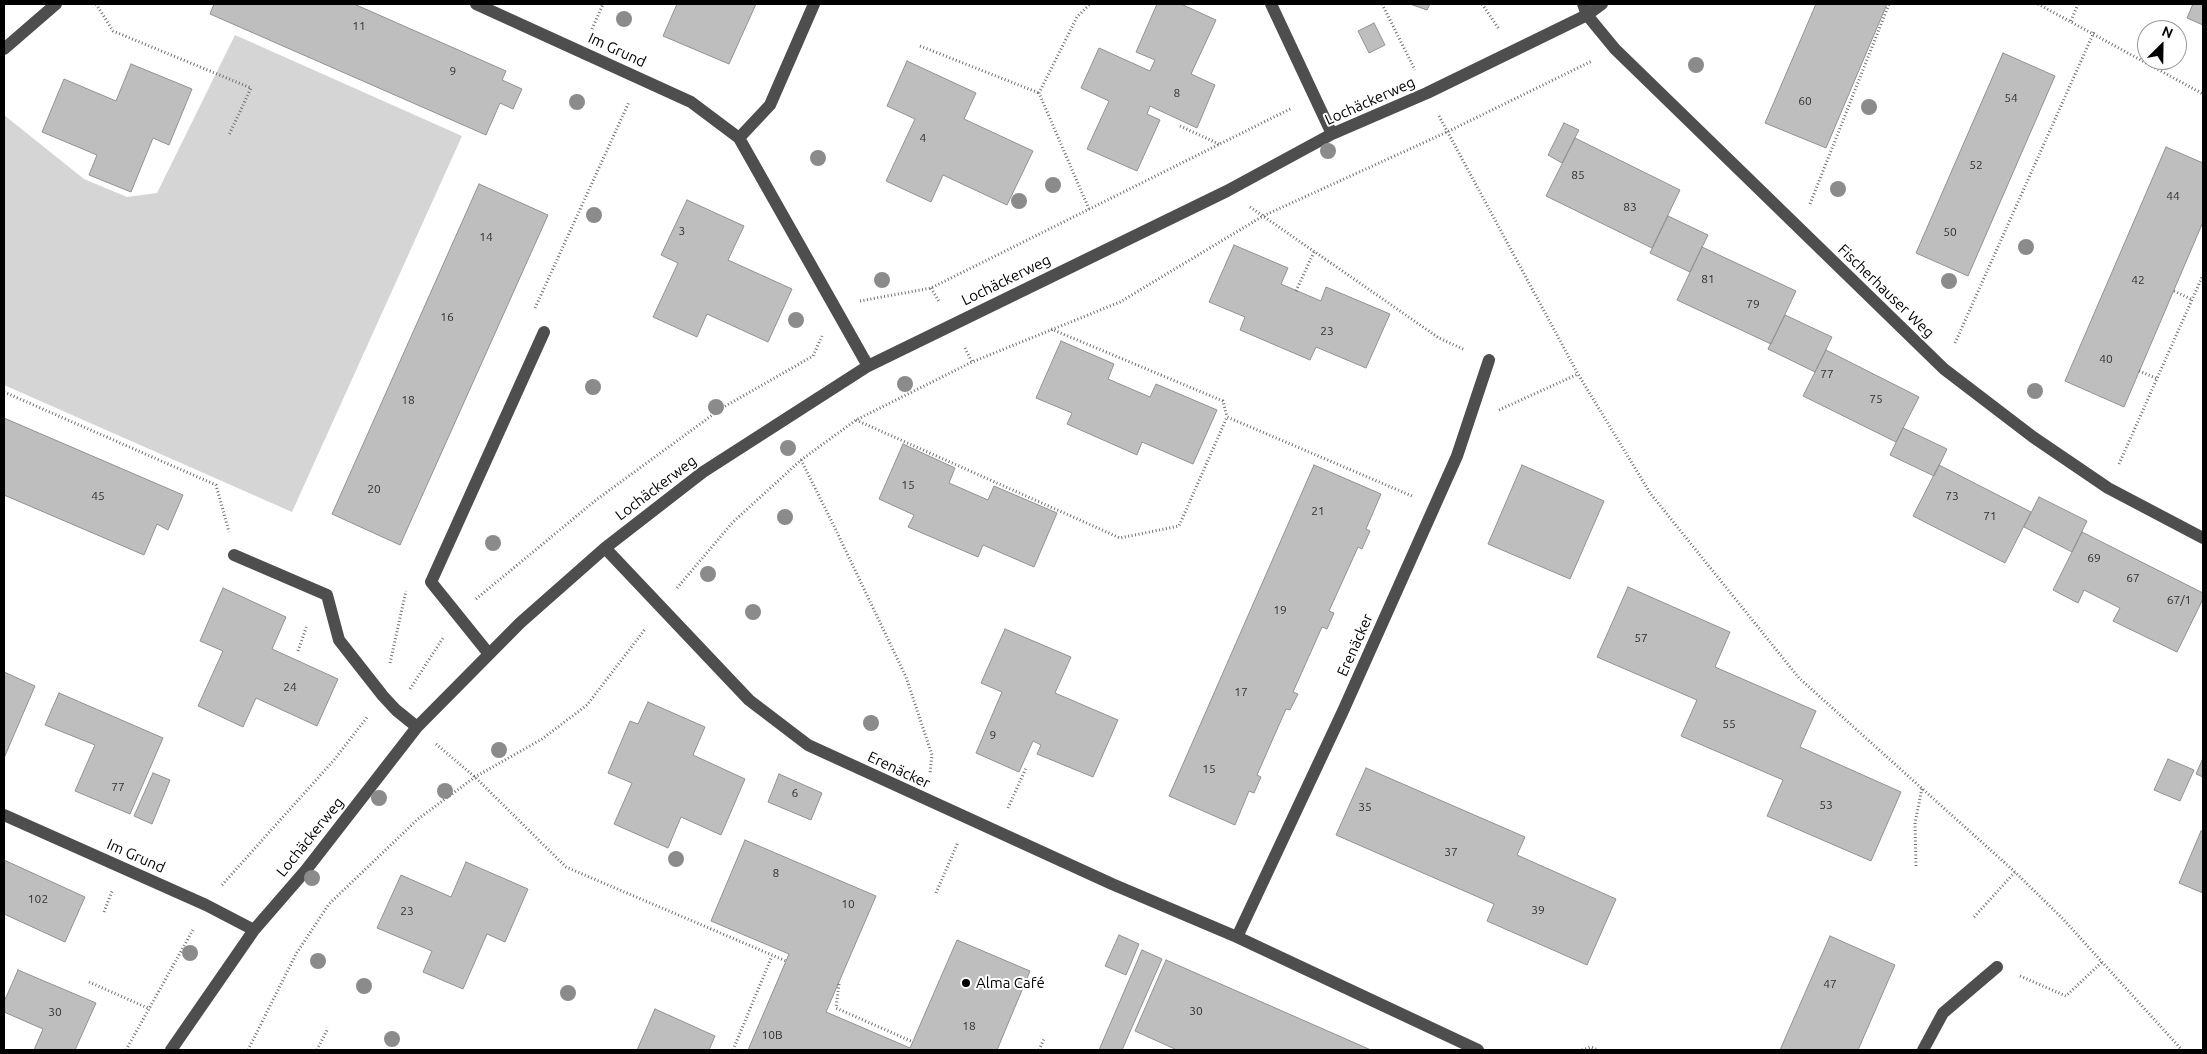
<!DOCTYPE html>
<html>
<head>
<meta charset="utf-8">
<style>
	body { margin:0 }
	#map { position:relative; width:2207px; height:1054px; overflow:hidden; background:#fff; font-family:Ubuntu,sans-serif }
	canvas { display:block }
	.frame { position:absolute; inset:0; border:5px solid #000; pointer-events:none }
	.north { position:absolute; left:2137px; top:20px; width:50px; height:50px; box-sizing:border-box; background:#fff; border:1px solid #999; border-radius:50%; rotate:23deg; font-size:14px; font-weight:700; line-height:20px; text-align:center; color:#000 }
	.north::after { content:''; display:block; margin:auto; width:18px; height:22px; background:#000; clip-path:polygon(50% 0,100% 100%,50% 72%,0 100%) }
</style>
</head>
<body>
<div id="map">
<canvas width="2207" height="1054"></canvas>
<div class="frame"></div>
<div class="north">N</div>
</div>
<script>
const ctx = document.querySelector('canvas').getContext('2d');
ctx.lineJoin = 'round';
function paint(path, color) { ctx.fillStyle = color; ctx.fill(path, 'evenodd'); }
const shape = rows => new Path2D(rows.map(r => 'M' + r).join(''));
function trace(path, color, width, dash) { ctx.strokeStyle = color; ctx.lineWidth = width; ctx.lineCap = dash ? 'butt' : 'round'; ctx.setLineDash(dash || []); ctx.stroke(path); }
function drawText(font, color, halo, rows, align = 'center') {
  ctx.font = font + ' Ubuntu,sans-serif'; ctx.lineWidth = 4; ctx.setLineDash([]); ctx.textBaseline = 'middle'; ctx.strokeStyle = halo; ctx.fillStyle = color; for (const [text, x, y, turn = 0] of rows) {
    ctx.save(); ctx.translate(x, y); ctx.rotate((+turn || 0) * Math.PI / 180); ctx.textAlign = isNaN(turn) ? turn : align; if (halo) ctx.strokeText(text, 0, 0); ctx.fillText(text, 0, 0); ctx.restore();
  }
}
paint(shape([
	[235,35,462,136,292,512,4,385,4,115,84,179,127,197,157,193]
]), '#d5d5d5');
const building = shape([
	[214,4,354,4,506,71,502,80,522,89,513,109,500,103,486,135,210,14,214,4],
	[677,4,756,4,729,64,663,36,677,4],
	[1157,4,1181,4,1216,20,1191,74,1215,85,1197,128,1150,106,1147,114,1160,120,1137,171,1087,149,1109,101,1081,88,1099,48,1150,71,1155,60,1136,52,1157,4],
	[1410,4,1430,4,1427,10,1410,4],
	[1816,4,1887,4,1826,148,1765,123,1816,4],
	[2193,4,2203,4,2203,25,2187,18,2193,4],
	[1374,23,1385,45,1369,53,1358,31,1374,23],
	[2003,53,2055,76,1968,276,1916,253,2003,53],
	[907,61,976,93,964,119,1033,151,1007,205,943,175,931,202,886,181,915,119,887,106,907,61],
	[131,64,192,89,169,145,153,138,131,192,89,175,97,155,42,132,64,79,116,101,131,64],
	[1564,123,1579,130,1562,163,1548,155,1564,123],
	[1575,138,1680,190,1652,248,1546,196,1575,138],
	[2166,147,2203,163,2203,222,2124,407,2065,381,2166,147],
	[479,184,548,215,400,545,332,514,479,184],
	[687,200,744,226,728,260,792,289,768,342,707,314,697,337,653,317,678,263,661,255,687,200],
	[1668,216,1708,235,1690,272,1650,253,1668,216],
	[1234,245,1288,268,1281,284,1321,301,1326,287,1390,314,1366,368,1316,347,1310,360,1240,330,1245,317,1209,302,1234,245],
	[1702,247,1796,291,1771,344,1677,300,1702,247],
	[1785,315,1832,337,1815,372,1768,349,1785,315],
	[1061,341,1114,364,1108,379,1150,397,1156,384,1217,410,1193,464,1142,442,1137,455,1067,424,1072,413,1036,398,1061,341],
	[1826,350,1919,397,1896,442,1803,396,1826,350],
	[4,418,183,495,168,530,157,524,144,555,4,495,4,418],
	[1903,428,1947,449,1934,476,1890,455,1903,428],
	[903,444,955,468,949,483,988,500,994,486,1057,513,1034,567,983,545,978,557,908,527,914,515,879,499,903,444],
	[1314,465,1381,494,1366,529,1370,531,1362,549,1358,547,1329,611,1334,613,1327,629,1322,627,1293,692,1298,694,1290,710,1286,709,1257,775,1261,777,1254,793,1249,791,1235,825,1169,796,1314,465],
	[1522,465,1604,501,1570,579,1488,544,1522,465],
	[1939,465,2031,512,2005,563,1913,516,1939,465],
	[2039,497,2087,521,2072,552,2024,527,2039,497],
	[2082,532,2203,593,2203,599,2177,652,2113,621,2120,608,2084,590,2078,603,2053,590,2082,532],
	[1628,587,1730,632,1715,667,1816,711,1800,747,1901,792,1871,861,1767,816,1783,780,1681,736,1697,700,1597,657,1628,587],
	[223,588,286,617,272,649,338,679,317,726,256,698,243,727,198,706,223,651,200,641,223,588],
	[1005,629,1071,657,1055,693,1118,720,1093,777,1037,754,1041,745,1033,741,1019,772,976,753,1002,692,981,683,1005,629],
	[4,672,35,686,4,758,4,672],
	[59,693,163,738,130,814,75,791,95,745,45,725,59,693],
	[648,702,705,727,693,755,745,779,721,835,681,817,668,848,614,824,632,783,608,773,630,721,638,724,648,702],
	[2203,758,2203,777,2196,774,2203,758],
	[2168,759,2194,770,2180,801,2154,790,2168,759],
	[1366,768,1525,837,1517,855,1616,899,1587,965,1487,921,1494,904,1336,835,1366,768],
	[153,773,170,780,152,824,134,816,153,773],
	[779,774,822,793,811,820,768,802,779,774],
	[2201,831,2203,832,2203,893,2179,883,2201,831],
	[745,840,876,896,826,1012,910,1048,957,940,1030,971,997,1050,748,1050,789,954,711,921,745,840],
	[4,860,85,897,65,942,4,914,4,860],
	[466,862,528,889,505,942,487,934,463,989,423,972,432,951,377,928,401,875,451,897,466,862],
	[1119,935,1139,944,1126,975,1105,966,1119,935],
	[1830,936,1895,965,1858,1050,1780,1050,1830,936],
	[1142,950,1162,959,1122,1050,1099,1050,1142,950],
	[1166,960,1371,1050,1177,1050,1135,1031,1166,960],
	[18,970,96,1003,75,1050,34,1050,43,1029,4,1012,4,1002,18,970],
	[655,1009,715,1036,709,1050,637,1050,655,1009]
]);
paint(building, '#bebebe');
trace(building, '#929292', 1);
trace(shape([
	[96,4,113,31,251,88,229,135],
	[1382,4,1415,70],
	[1482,4,1499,29],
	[2038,4,2203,94],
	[2071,21,2078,4],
	[592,29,603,4],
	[920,46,1039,93],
	[1439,116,1578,374,1650,493,1799,678,2015,872,2063,919,2182,1050],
	[1180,126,1219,144],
	[1810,204,1889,4],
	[1250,207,1439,338,1465,350],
	[1089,209,1039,93,1077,17,1090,4],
	[931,288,940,303],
	[1296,291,1314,252],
	[2174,291,2193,300],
	[860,301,931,288,1292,108],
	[535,308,629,102],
	[1051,329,1223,401,1227,417],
	[1955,343,2094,32],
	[965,348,972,362],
	[2139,371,2158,379],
	[4,392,216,485,229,532],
	[1499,410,1578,374],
	[856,420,1120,538,1179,526,1227,417,1412,496],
	[801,460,834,526,906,677,932,755,930,773],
	[2119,464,2203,275],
	[677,588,733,522,801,460,856,420,972,362,1120,302,1263,216,1447,132,1592,61],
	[476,599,596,500,722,408,813,356,822,336],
	[298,651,307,625],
	[390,663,406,591],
	[410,689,443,638],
	[436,744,475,777,566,867,786,961],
	[1008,808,1026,768],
	[1916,866,1915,823,1922,788],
	[222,885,334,760,368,716],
	[936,893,958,842],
	[104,912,112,891],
	[1974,917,2015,872],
	[2020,976,2066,996,2102,962],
	[89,982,150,1009],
	[839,984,836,1008,913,1042],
	[126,1050,194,928],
	[248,1050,296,954,329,904,418,819,475,777,542,739,587,705,646,628],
	[317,1050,328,1028],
	[733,1050,772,956],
	[1039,1050,1044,1039],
	[1582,1050,1591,1047,1598,1050]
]), '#707070', 3, [1, 2.5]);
trace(shape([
	[476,4,691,102,739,138,868,366],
	[1271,4,1332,134],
	[1583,4,1587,15,1615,49,1944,369,2033,437,2108,488,2203,538],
	[4,49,56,4],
	[739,138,770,105,814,4],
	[605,548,749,700,808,745,1112,884,1237,937,1478,1050],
	[234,555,327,595,339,640,383,696,396,710,417,727],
	[489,654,431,582,544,332],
	[4,815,206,905,254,930],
	[1237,937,1343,711,1457,456,1489,360],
	[171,1050,254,930,306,870,417,727,520,623,605,548,703,472,868,366,1227,191,1332,134,1427,93,1587,15,1602,4],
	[1923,1050,1943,1013,1997,967]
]), '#4e4e4e', 12);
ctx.fillStyle = '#8b8b8b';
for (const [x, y] of [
	[624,19],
	[1696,65],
	[577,102],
	[1869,107],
	[1328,151],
	[818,158],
	[1053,185],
	[1838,189],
	[1019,201],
	[594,215],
	[2026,247],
	[882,280],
	[1949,281],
	[796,320],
	[905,384],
	[593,387],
	[2035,391],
	[716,407],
	[788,448],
	[785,517],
	[493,543],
	[708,574],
	[753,612],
	[871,723],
	[499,750],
	[445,791],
	[379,798],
	[676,859],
	[312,878],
	[190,953],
	[318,961],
	[364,986],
	[568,993],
	[392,1039]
]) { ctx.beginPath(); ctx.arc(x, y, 8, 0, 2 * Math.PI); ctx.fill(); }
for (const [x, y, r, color] of [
	[966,983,5,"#000"]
]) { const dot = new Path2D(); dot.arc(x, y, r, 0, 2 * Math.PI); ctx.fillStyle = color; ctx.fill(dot); trace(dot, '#fff', 2); }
drawText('12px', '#303030', null, [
	["11",359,26],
	["9",453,71],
	["8",1177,93],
	["54",2011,98],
	["60",1805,101],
	["4",923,138],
	["52",1976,165],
	["85",1578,175],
	["44",2173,196],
	["83",1630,207],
	["3",682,231],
	["50",1950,232],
	["14",486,237],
	["81",1708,279],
	["42",2138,280],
	["79",1753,304],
	["16",447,317],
	["23",1327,331],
	["40",2106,359],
	["77",1827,374],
	["75",1876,399],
	["18",408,400],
	["15",908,485],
	["20",374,489],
	["45",98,496],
	["73",1952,496],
	["21",1318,511],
	["71",1990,516],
	["69",2094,558],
	["67",2133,578],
	["67/1",2179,600],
	["19",1280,610],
	["57",1641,638],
	["24",290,687],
	["17",1241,692],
	["55",1729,724],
	["9",993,735],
	["15",1209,769],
	["77",118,787],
	["6",795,793],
	["53",1826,805],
	["35",1365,807],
	["37",1451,852],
	["8",776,873],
	["102",38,899],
	["10",848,904],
	["39",1538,910],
	["23",407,911],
	["47",1830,984],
	["30",1196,1011],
	["30",55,1012],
	["18",969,1026],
	["10B",772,1035]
]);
drawText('15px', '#000', '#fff', [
	["Im Grund",617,50,25],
	["Lochäckerweg",1370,101,-24],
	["Lochäckerweg",1006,280,-26],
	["Fischerhauser Weg",1886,291,44],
	["Lochäckerweg",656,488,-37],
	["Erenäcker",1355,645,-66],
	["Erenäcker",899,770,25],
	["Lochäckerweg",310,837,-51],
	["Im Grund",136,856,24]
]);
drawText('15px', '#000', '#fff', [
	["Alma Café",976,983]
], 'left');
</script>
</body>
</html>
